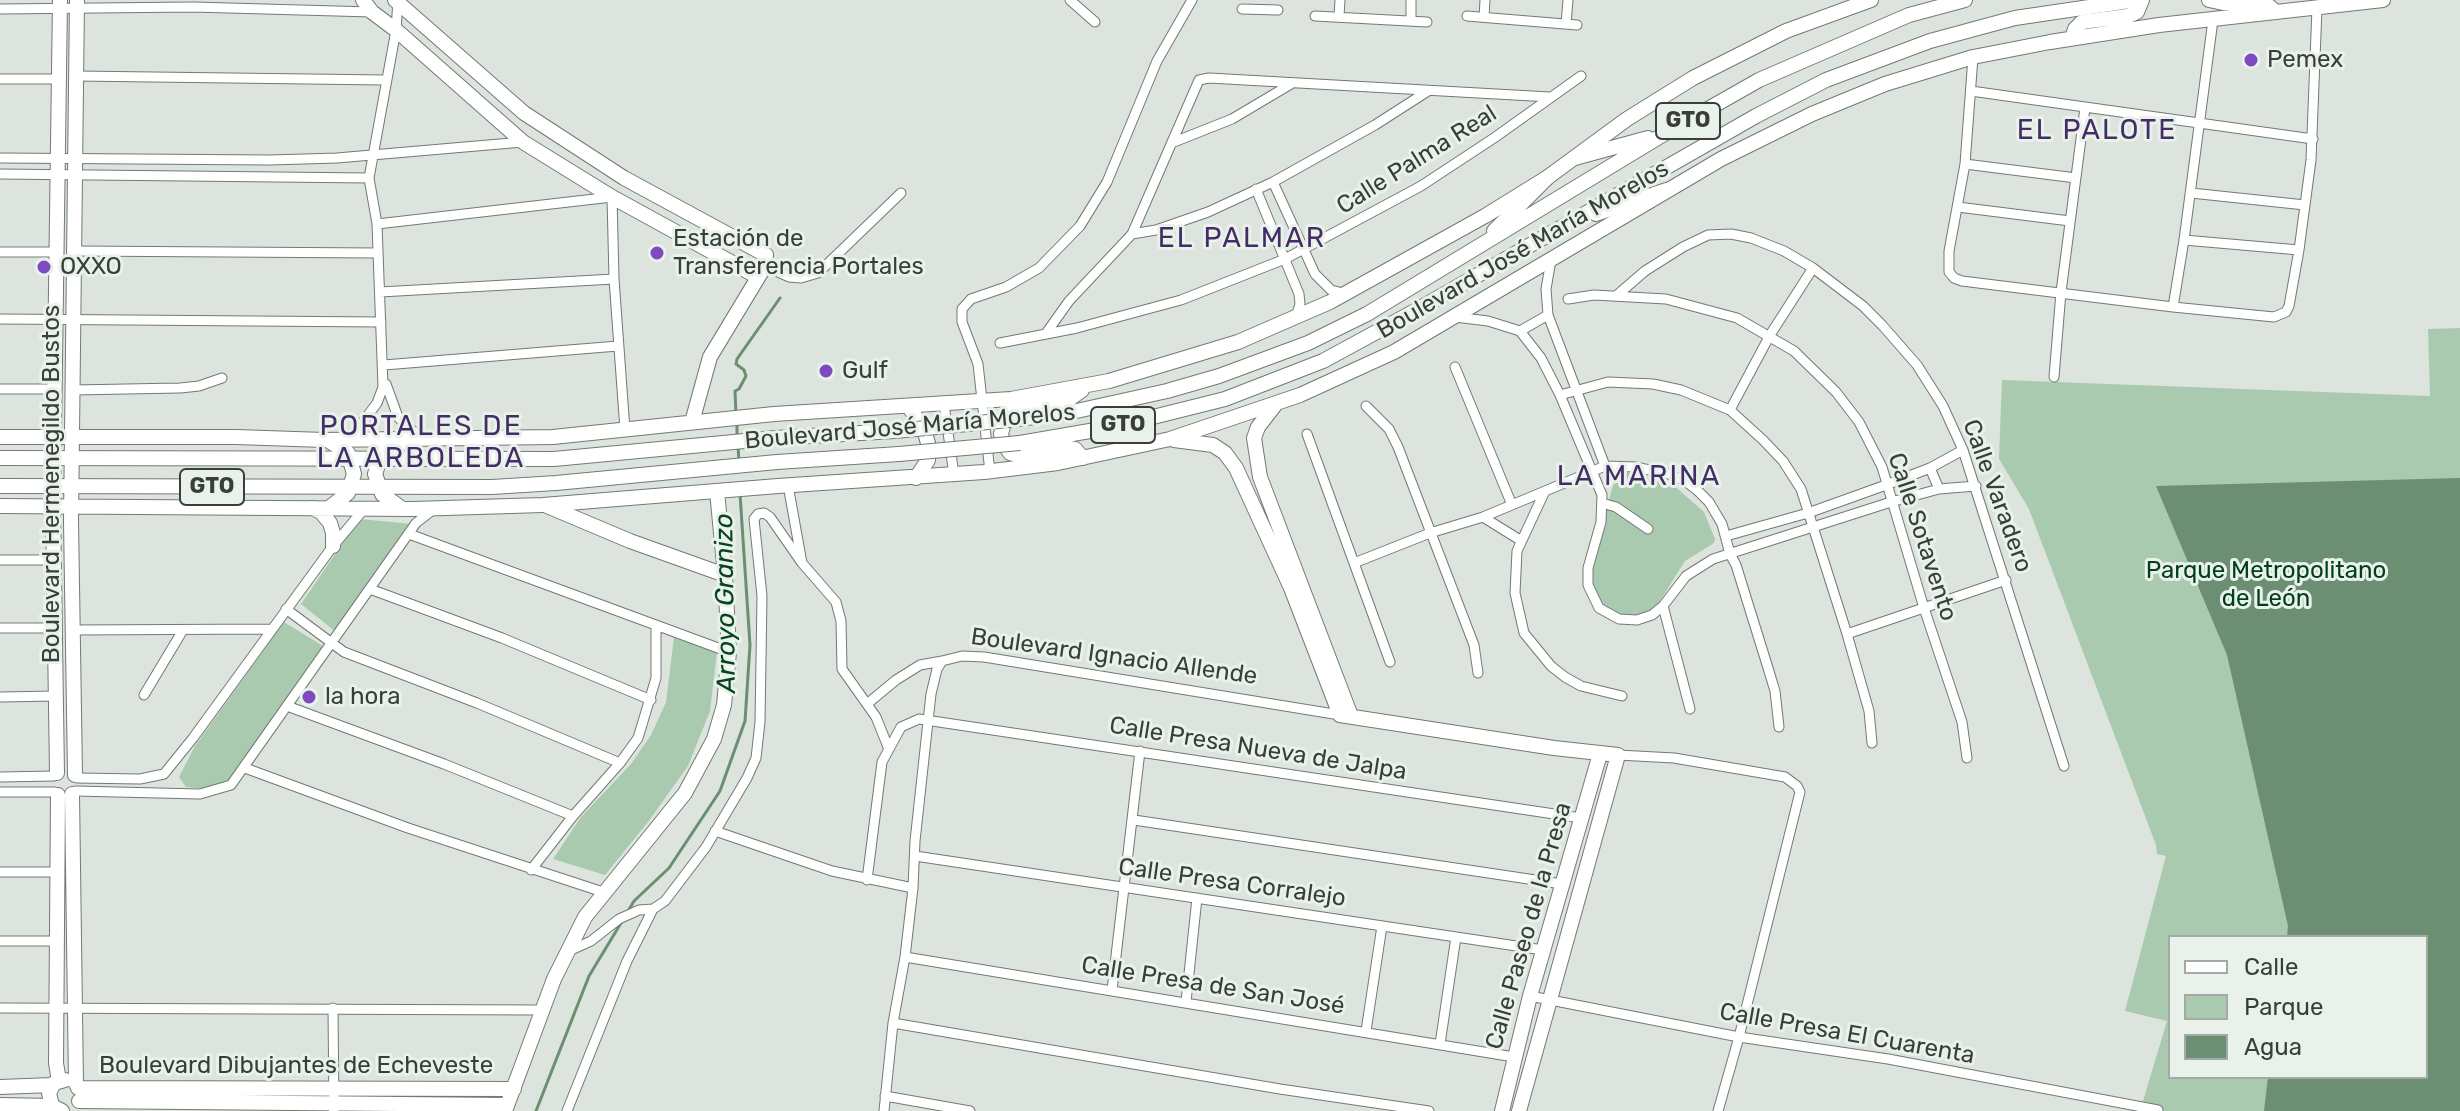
<!DOCTYPE html>
<html>
<head>
<meta charset="utf-8">
<style>
	body { margin:0 }
	#map { position:relative; width:2460px; height:1111px; overflow:hidden; background:#dce4dd; font-family:Rubik,sans-serif }
	canvas { display:block }
	.legend { position:absolute; left:2168px; top:935px; width:260px; height:144px; box-sizing:border-box; background:#e9f2ea; border:2px solid #a3aaa4; margin:0; padding:10px 14px; list-style:none; font-size:24px; color:#3a3e3b }
	.legend li { display:flex; align-items:center; gap:16px; height:40px }
	.legend b { width:40px; border:2px solid #a3aaa4 }
</style>
</head>
<body>
<div id="map">
<canvas width="2460" height="1111"></canvas>
<ul class="legend">
<li><b style="height:10px;background:#fff"></b>Calle</li>
<li><b style="height:22px;background:#a9caaf"></b>Parque</li>
<li><b style="height:22px;background:#6c8e73"></b>Agua</li>
</ul>
</div>
<script>
const ctx = document.querySelector('canvas').getContext('2d');
ctx.lineJoin = 'round';
function paint(path, color) { ctx.fillStyle = color; ctx.fill(path, 'evenodd'); }
const shape = rows => new Path2D(rows.map(r => 'M' + r).join(''));
function trace(path, color, width, dash) { ctx.strokeStyle = color; ctx.lineWidth = width; ctx.lineCap = dash ? 'butt' : 'round'; ctx.setLineDash(dash || []); ctx.stroke(path); }
function drawText(font, color, halo, rows, align = 'center') {
  ctx.font = font + ' Rubik,sans-serif'; ctx.lineWidth = 6; ctx.setLineDash([]); ctx.textBaseline = 'middle'; ctx.strokeStyle = halo; ctx.fillStyle = color; for (const [text, x, y, turn = 0] of rows) {
    ctx.save(); ctx.translate(x, y); ctx.rotate((+turn || 0) * Math.PI / 180); ctx.textAlign = isNaN(turn) ? turn : align; if (halo) ctx.strokeText(text, 0, 0); ctx.fillText(text, 0, 0); ctx.restore();
  }
}
paint(shape([
	[2460,328,2460,1111,2140,1111,2167,1021,2125,1011,2166,856,2157,854,2156,845,2029,509,1999,459,2002,380,2430,396,2428,329],
	[2170,937,2426,937,2426,1077,2170,1077],
	[1627,472,1671,483,1704,512,1715,539,1714,543,1685,561,1658,604,1646,613,1628,616,1614,613,1597,599,1590,580,1592,563,1613,485],
	[359,519,412,524,336,632,301,604],
	[284,622,326,648,227,783,208,789,186,787,179,777,195,746],
	[674,637,717,652,710,711,688,766,648,822,605,875,553,859,581,817,631,764,651,735,666,702]
]), '#a9caaf');
paint(shape([
	[2460,478,2460,1111,2264,1111,2268,1077,2426,1077,2426,937,2287,937,2288,926,2227,655,2156,486]
]), '#6c8e73');
trace(shape([
	[736,414,735,391,739,389,746,376,744,370,736,364,737,359,780,298],
	[737,422,737,438],
	[738,446,739,462],
	[627,913,634,901,669,868,720,791,745,721,750,645,740,494],
	[536,1111,589,976,621,923]
]), '#6c8e73', 3);
const street = shape([
	[1070,0,1095,22],
	[0,9,193,7,372,12],
	[1242,9,1278,10],
	[1315,16,1427,22],
	[1339,16,1340,0],
	[1467,16,1577,25],
	[1484,17,1485,0],
	[1411,21,1411,0],
	[1566,24,1568,0],
	[1973,57,1965,164,1949,251,1949,272,1954,278,1962,281,2173,307,2274,317,2286,312,2289,306,2299,250,2311,160,2317,8],
	[76,76,385,80],
	[0,79,59,79],
	[1971,91,2313,139],
	[1174,142,1232,119,1291,84],
	[0,158,270,160,337,158,523,142],
	[1965,164,2076,178],
	[0,174,369,178],
	[1273,182,1315,274,1331,290,1347,294],
	[1256,189,1299,294,1300,304,1296,317],
	[2191,193,2305,205],
	[612,197,614,279,625,430],
	[1958,207,2070,221],
	[377,224,612,197],
	[1132,234,1156,230,1208,212,1273,182,1375,125,1428,91],
	[2184,240,2299,250],
	[75,251,378,253],
	[0,252,57,252],
	[1551,260,1546,289,1548,315,1605,466],
	[765,266,789,277,801,278,818,273,901,193],
	[380,292,614,279],
	[1616,296,1645,271,1683,247,1708,235,1731,234,1751,238,1784,251,1813,268,1863,306,1882,325,1917,365,1943,406,1963,450,2064,766],
	[1568,299,1594,295,1666,299,1737,318,1794,351,1836,392,1859,422,1882,467,1924,608,1962,722,1967,758],
	[2173,307,2184,240,2213,20],
	[1455,317,1488,321,1520,331,1541,358,1560,395,1602,495,1601,522,1588,568,1588,585,1599,608,1619,619,1637,620,1652,615,1663,606,1686,576,1713,559,1891,502,1939,489,1976,486],
	[0,319,381,322],
	[1520,331,1548,315],
	[1047,332,1069,301,1132,234,1199,80,1209,78,1550,97],
	[1000,343,1077,328,1181,300,1285,259,1421,186,1494,138,1581,76],
	[384,365,618,346],
	[1455,367,1512,505],
	[2054,377,2061,292,2085,108],
	[386,384,398,417,407,427,421,436],
	[0,389,55,389],
	[73,390,180,388,199,386,222,378],
	[1560,395,1608,382,1653,384,1681,390,1730,410,1763,440,1783,461,1801,489,1847,634,1869,711,1872,743],
	[944,404,954,475],
	[1366,406,1389,429,1398,447,1474,645,1478,673],
	[1730,410,1770,335,1813,268],
	[1307,434,1390,662],
	[350,439,377,403,383,387,377,224,369,178,396,30,398,0],
	[1930,468,1939,489],
	[990,472,978,364,962,322,962,309,971,299,1006,287,1039,268,1080,226,1107,182,1157,61,1192,0],
	[788,485,802,563,836,602,841,621,842,669,876,717,888,747],
	[1544,493,1517,551,1515,593,1524,633,1551,666,1565,677,1581,686,1622,696],
	[1602,503,1616,507,1648,529],
	[1483,517,1520,540],
	[409,534,729,652],
	[1726,536,1808,513,1886,485,1930,468,1963,450],
	[0,560,54,560],
	[1354,563,1430,533,1483,517,1605,466,1635,467,1669,474,1685,481,1698,491,1709,502,1722,524,1730,554,1736,565,1768,668,1775,691,1779,727],
	[370,589,502,638,651,700],
	[1663,606,1690,709],
	[286,609,344,652,477,703,620,763],
	[0,628,55,628],
	[73,630,271,629],
	[1847,634,2006,580],
	[144,695,183,630],
	[0,697,55,696],
	[867,704,896,680,920,665,942,661],
	[287,706,444,764,573,816],
	[1618,755,1674,758,1785,777,1797,786,1800,792,1739,1037,1718,1111],
	[245,768,408,828,603,892],
	[0,777,54,776],
	[77,778,140,779,164,774,193,738,333,546,364,509],
	[75,791,200,794,231,785,416,523,434,509],
	[0,792,55,792],
	[1134,820,1562,884],
	[715,831,832,871,913,888],
	[915,856,1543,950],
	[531,870,573,816,620,763,638,738,656,678,656,626],
	[0,872,58,872],
	[867,880,882,762,901,727,919,719,1581,818],
	[0,941,58,941],
	[569,951,591,941,619,919,639,910,653,909,665,901,706,847,747,778,756,758,760,722,762,596,754,519,758,514,764,513,770,517,802,563],
	[905,957,1514,1057],
	[1112,990,1140,751],
	[1530,996,1739,1037,1888,1059,2158,1110],
	[1186,1002,1197,898],
	[0,1008,542,1010],
	[333,1008,334,1111],
	[893,1023,1280,1089,1429,1111],
	[1366,1031,1382,926],
	[1440,1044,1456,937],
	[885,1096,970,1111],
	[567,1111,627,961,653,909],
	[884,1111,893,1023,905,957,913,888,915,841,931,694,937,669,942,661,962,656,984,657,1340,715]
]);
const secondary = shape([
	[363,0,372,12,396,30,523,142,612,197,758,277],
	[395,0,524,113,624,178,766,255,765,266,710,357,692,422],
	[2209,0,2223,3,2264,2,2276,12],
	[2072,38,2075,29,2082,22,2128,16,2137,12,2142,0],
	[1082,390,1064,403,1012,410,1006,415,1001,434,1003,443,1010,453,1020,456,1069,448,1075,449,1083,458],
	[1275,405,1258,427,1254,438,1260,477,1351,716],
	[909,407,924,429,929,447,928,460,916,478],
	[0,437,236,437,324,440,553,437,774,414,1011,399,1109,381,1238,342,1330,302,1485,216,1548,177,1627,119,1693,78,1786,31,1871,0],
	[1174,440,1213,445,1225,453,1236,468,1291,588,1340,715,1554,748,1618,755,1519,1111],
	[329,441,348,453,354,474,348,493,330,507],
	[0,506,413,509,543,505,778,486,984,472,1058,463,1170,439,1300,395,1394,352,1721,159,1812,114,1885,84,1973,57,2050,42,2159,25,2383,0],
	[547,506,630,541,725,575],
	[312,508,321,512,330,523,333,533,333,546],
	[401,508,382,494,375,474,382,453,394,445,403,443],
	[57,773,53,506,60,0],
	[75,775,71,521,77,0],
	[72,794,76,1084],
	[58,795,56,1063,59,1081],
	[0,1087,52,1085],
	[78,1088,514,1089],
	[79,1101,507,1105],
	[0,1105,52,1106],
	[62,1111,52,1106,49,1093,54,1083,65,1080],
	[505,1111,554,979,585,917,685,793,714,739,724,705,729,652,725,575,717,491],
	[1502,1111,1530,996,1600,754]
]);
const primary = shape([
	[1575,158,1648,138],
	[1596,214,1666,190],
	[1494,231,1548,177],
	[1019,419,1072,412,1167,391,1219,376,1308,343,1367,314,1664,134,1759,80,1909,15,1965,0],
	[1020,443,1113,427,1225,399,1323,361,1415,311,1756,116,1826,80,1930,41,2015,18,2136,0],
	[0,458,554,459,776,438,895,431],
	[0,486,492,487,556,483,777,462,899,454]
]);
trace(street, '#727a74', 11);
trace(secondary, '#727a74', 16);
trace(primary, '#727a74', 16);
trace(street, '#fff', 9);
trace(secondary, '#fff', 14);
trace(primary, '#fff', 14);
const primaryBridge = shape([
	[895,431,1019,419],
	[899,454,1020,443]
]);
trace(primaryBridge, '#727a74', 16, []);
trace(primaryBridge, '#fff', 14);
for (const [x, y, r, color] of [
	[2251,60,8,"#7f4ac1"],
	[657,253,8,"#7f4ac1"],
	[44,267,8,"#7f4ac1"],
	[826,371,8,"#7f4ac1"],
	[309,697,8,"#7f4ac1"]
]) { const dot = new Path2D(); dot.arc(x, y, r, 0, 2 * Math.PI); ctx.fillStyle = color; ctx.fill(dot); trace(dot, '#e9f2ea', 3); }
for (const [x, y, w] of [
	[1688,121,64],
	[1123,425,64],
	[212,487,64]
]) { const box = new Path2D(); box.roundRect(x - w / 2, y - 18, w, 36, 6); ctx.fillStyle = '#e9f2ea'; ctx.fill(box); trace(box, '#3a3e3b', 2); }
drawText('bold 22px', '#3a3e3b', null, [
	["GTO",1688,121],
	["GTO",1123,425],
	["GTO",212,487]
]);
drawText('24px', '#3a3e3b', '#e9f2ea', [
	["Pemex",2267,60],
	["Estación de",673,239],
	["Transferencia Portales",673,267],
	["OXXO",60,267],
	["Gulf",842,371],
	["la hora",325,697]
], 'left');
drawText('24px', '#3a3e3b', '#e9f2ea', [
	["Calle Palma Real",1417,160,-32],
	["Boulevard José María Morelos",1523,250,-30],
	["Boulevard José María Morelos",910,427,-5],
	["Boulevard Hermenegildo Bustos",52,484,-90],
	["Calle Varadero",1997,496,70],
	["Calle Sotavento",1922,537,72],
	["Boulevard Ignacio Allende",1114,657,8],
	["Calle Presa Nueva de Jalpa",1258,749,9],
	["Calle Presa Corralejo",1232,883,8],
	["Calle Paseo de la Presa",1529,926,-74],
	["Calle Presa de San José",1213,986,9],
	["Calle Presa El Cuarenta",1847,1034,10],
	["Boulevard Dibujantes de Echeveste",296,1066]
]);
drawText('24px', '#013e1a', '#e9f2ea', [
	["Parque Metropolitano",2266,571],
	["de León",2266,599]
]);
drawText('italic 26px', '#07431e', '#e9f2ea', [
	["Arroyo Granizo",726,603,-91]
]);
ctx.letterSpacing = '2px';
drawText('28px', '#442c66', '#e9f2ea', [
	["EL PALOTE",2097,131],
	["EL PALMAR",1242,239],
	["PORTALES DE",421,427],
	["LA ARBOLEDA",421,459],
	["LA MARINA",1639,477]
]);
ctx.letterSpacing = '0px';
</script>
</body>
</html>
